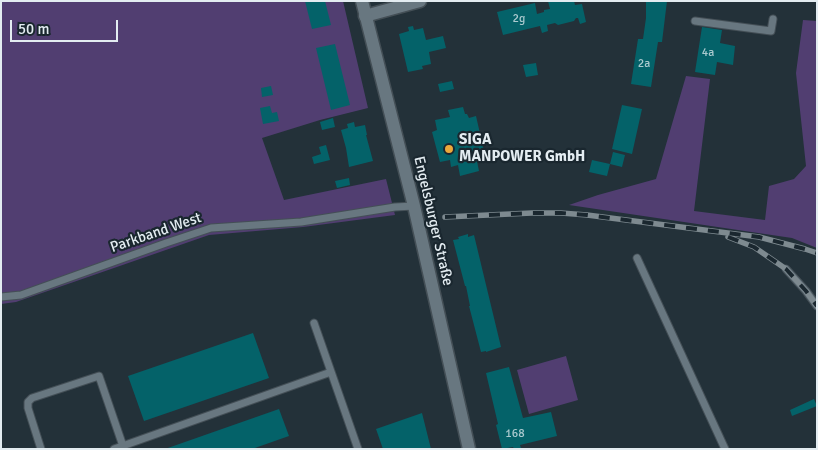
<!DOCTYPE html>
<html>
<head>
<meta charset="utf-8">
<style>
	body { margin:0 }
	#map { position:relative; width:818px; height:450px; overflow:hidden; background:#233139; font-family:Signika,sans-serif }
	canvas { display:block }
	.frame { position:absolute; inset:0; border:2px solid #e3ecf1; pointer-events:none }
	.scale { position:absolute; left:10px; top:20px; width:108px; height:22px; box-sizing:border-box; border:2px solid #e3ecf1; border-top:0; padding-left:6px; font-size:15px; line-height:18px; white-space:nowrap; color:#e3ecf1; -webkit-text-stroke:4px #1a272f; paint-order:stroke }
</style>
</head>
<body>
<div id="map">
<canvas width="818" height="450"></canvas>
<div class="frame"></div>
<div class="scale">50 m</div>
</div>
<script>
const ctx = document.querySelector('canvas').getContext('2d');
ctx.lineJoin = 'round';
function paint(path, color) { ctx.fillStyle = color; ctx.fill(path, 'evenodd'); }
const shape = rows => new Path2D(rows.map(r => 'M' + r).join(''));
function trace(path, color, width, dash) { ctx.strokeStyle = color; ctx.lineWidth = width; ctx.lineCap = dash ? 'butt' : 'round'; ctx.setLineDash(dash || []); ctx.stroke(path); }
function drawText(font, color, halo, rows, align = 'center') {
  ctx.font = font + ' Signika,sans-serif'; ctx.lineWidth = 4.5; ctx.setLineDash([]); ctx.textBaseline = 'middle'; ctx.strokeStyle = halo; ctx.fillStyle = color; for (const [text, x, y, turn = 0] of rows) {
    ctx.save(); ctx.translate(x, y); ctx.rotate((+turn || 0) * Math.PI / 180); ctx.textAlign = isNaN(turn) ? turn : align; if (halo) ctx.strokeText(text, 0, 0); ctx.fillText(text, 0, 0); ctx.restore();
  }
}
paint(shape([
	[1,1,343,1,368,108,320,120,262,138,284,200,386,179,395,215,303,227,209,235,16,302,1,304],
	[803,20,817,21,817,248,792,238,569,205,598,195,656,179,686,76,710,79,694,211,765,220,769,186,794,179,806,166,796,73],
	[566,356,578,400,529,414,517,370]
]), '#513e71');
paint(shape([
	[305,1,325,1,331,25,312,29],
	[548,1,574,1,575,5,582,4,586,22,580,24,578,18,576,18,574,21,558,25,555,23,547,25,548,31,542,33,540,26,503,35,497,12,535,3,537,14,544,12,544,10,550,9],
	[646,1,667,1,662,42,658,42,651,87,631,84,638,39,643,39,646,18],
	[413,26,414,30,423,28,426,40,443,36,446,48,429,52,431,64,422,66,423,69,408,72,399,34,409,31,408,27],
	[702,27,722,30,720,43,735,46,733,65,717,62,715,75,695,72],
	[335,44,350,105,331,110,316,48],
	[536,63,538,75,526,77,523,65],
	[452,81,454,89,440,92,438,84],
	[271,86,273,95,262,97,261,88],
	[622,105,642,109,632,154,612,149],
	[270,106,272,113,277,112,279,121,263,124,260,108],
	[463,107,465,114,467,114,469,118,476,116,484,151,469,155,471,162,477,161,479,171,460,176,458,165,451,167,450,160,440,162,432,132,437,130,435,120,450,117,448,110],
	[333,118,335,127,322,130,320,122],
	[354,122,355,127,365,125,367,135,366,135,373,161,349,167,346,148,341,130,348,128,347,124],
	[326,145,330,160,314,164,312,157,321,154,319,147],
	[613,152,625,155,622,167,610,164],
	[592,160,610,164,607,176,589,172],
	[349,178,350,185,337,188,335,181],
	[468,234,468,237,474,235,501,347,486,352,486,351,481,352,469,306,470,306,466,286,465,286,453,240,459,239,458,237],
	[253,333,269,378,144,421,128,376],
	[509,367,523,418,551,412,557,436,520,445,521,448,516,449,514,449,513,447,502,449,496,425,498,424,486,373],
	[814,399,817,406,792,416,790,410],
	[279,409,289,436,252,449,165,449],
	[422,413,431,449,383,449,376,429]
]), '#046269');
const lane = shape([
	[695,21,771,31,773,19],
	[637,258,725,449],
	[786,269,806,291,817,306],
	[1,297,21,295,166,243,211,228,301,222,395,207,414,206],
	[314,323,358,449],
	[41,449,28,408,28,402,32,398,99,376,124,449],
	[114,449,331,372]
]);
const street = shape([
	[365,16,420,1]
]);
const secondary = shape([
	[362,1,414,206,469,449]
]);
trace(lane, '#444f56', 9);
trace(street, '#444f56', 15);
trace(secondary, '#444f56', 15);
trace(lane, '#687780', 7);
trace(street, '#687780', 12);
trace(secondary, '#687780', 12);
const rail = shape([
	[445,217,532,213,561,213,587,215,759,237,805,249,817,253],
	[728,237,754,247,786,269,806,291,817,306]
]);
trace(rail, '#7e8a90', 5.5);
trace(rail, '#1a272f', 4, [11]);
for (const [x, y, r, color] of [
	[449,149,5,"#eca93b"]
]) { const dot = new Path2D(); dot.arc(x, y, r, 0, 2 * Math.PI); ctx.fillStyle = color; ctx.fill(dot); trace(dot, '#1a272f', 2); }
drawText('12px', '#abcacf', null, [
	["2g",519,19],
	["4a",708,53],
	["2a",644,64],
	["168",515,434]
]);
drawText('bold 15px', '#e3ecf1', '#1a272f', [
	["SIGA",459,140],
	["MANPOWER GmbH",459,157]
], 'left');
drawText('15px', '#e3ecf1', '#1a272f', [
	["Engelsburger Straße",433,221,77],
	["Parkband West",156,233,-19]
]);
</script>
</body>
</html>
